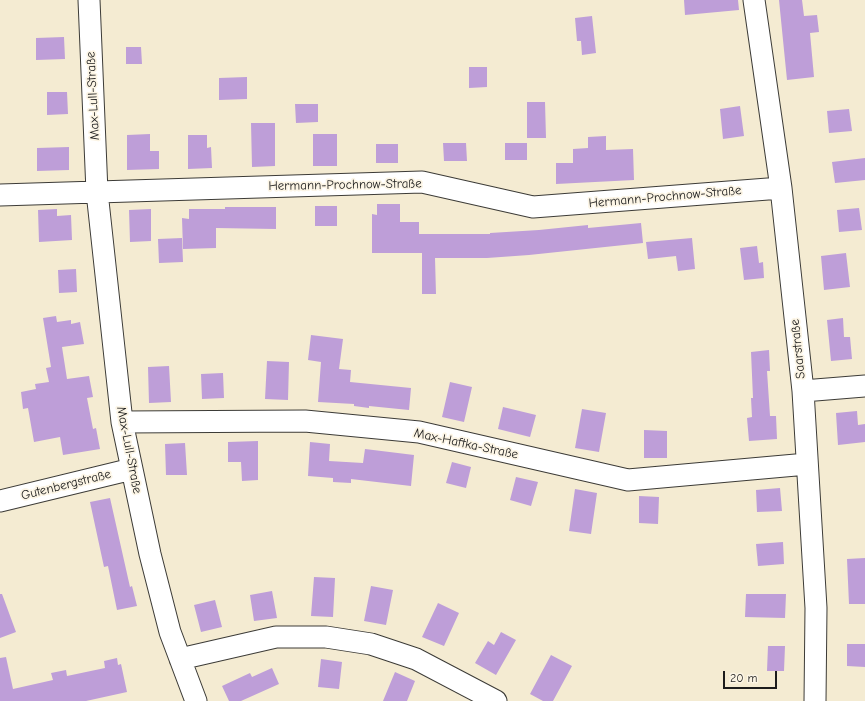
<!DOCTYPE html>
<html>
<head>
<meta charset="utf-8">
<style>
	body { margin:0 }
	#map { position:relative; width:865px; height:701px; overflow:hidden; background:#f4ebd2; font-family:"Comic Neue",sans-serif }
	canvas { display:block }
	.scale { position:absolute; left:723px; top:671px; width:54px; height:18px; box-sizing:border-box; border:2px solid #1c1c1c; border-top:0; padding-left:5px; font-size:12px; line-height:14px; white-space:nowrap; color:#1c1c1c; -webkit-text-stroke:3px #fcf5e5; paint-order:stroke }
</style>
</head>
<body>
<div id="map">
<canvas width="865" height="701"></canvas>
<div class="scale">20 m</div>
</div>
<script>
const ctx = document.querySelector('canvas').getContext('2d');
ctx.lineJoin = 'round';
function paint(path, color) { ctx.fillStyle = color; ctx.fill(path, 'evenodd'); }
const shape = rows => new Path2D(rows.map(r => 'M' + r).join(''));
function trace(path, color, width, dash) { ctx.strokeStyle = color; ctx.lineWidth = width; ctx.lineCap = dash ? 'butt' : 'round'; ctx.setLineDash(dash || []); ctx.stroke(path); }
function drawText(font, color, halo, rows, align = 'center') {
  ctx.font = font + ' "Comic Neue",sans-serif'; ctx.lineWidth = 3.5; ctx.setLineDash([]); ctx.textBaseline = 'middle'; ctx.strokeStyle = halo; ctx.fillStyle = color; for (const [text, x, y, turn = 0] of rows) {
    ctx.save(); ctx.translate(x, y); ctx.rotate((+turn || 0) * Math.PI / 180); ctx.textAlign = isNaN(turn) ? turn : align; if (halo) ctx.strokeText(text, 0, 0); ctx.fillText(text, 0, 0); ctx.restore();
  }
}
paint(shape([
	[684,0,738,0,739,10,685,15],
	[779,0,802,0,804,16,817,15,819,32,810,33,814,77,787,80],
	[592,16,596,53,582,55,581,41,577,41,575,18],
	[64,37,65,59,36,60,36,38],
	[126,47,141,47,142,64,126,64],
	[469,67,487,67,487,87,469,88],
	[247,77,247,99,219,100,219,78],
	[47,92,67,92,68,114,47,115],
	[527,102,545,102,546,138,527,138],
	[295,104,318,104,318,122,296,123],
	[740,106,744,136,723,139,720,109],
	[849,109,852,131,829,133,827,111],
	[251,123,275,123,275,166,252,167],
	[150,134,150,151,159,151,159,169,127,170,127,135],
	[313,134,337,134,337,166,313,166],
	[188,135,207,135,207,148,211,147,212,168,188,169],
	[606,136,606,150,633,149,634,180,556,184,556,163,573,163,573,149,588,148,588,137],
	[443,143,466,143,467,161,444,161],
	[505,143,527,143,527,160,505,160],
	[376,144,398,144,398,163,376,163],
	[69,147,69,170,37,171,37,148],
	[865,158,865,180,835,183,832,162],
	[377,204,400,204,400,222,419,222,419,234,490,234,490,233,539,230,588,225,588,228,641,223,643,243,529,255,487,258,435,258,436,294,422,294,422,253,372,253,372,214,377,215],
	[315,206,337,206,337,226,315,226],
	[225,207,276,207,276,229,216,228,216,248,183,249,182,218,189,219,189,209,225,209],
	[859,208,862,230,839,232,837,210],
	[57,209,57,216,71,215,72,240,39,242,38,210],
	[151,209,151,241,130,242,129,210],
	[182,238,183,262,159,263,158,239],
	[692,238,695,269,678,271,676,256,648,259,646,242],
	[757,246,759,263,763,262,764,278,744,280,740,248],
	[846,253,850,287,824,290,821,256],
	[76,269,77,292,59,293,58,270],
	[56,316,61,346,57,322,71,320,71,324,80,322,84,344,62,347,67,379,89,376,93,397,87,398,93,429,96,428,100,449,63,455,60,437,34,442,28,408,23,409,21,392,36,389,35,384,49,382,46,368,51,367,43,318],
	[843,318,844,337,850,337,852,359,831,361,827,320],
	[311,335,343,339,339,369,351,370,350,382,411,388,409,410,369,406,369,408,354,406,354,404,318,402,321,362,308,360],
	[769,350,770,371,767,371,770,416,776,416,777,439,749,441,747,418,752,417,751,398,753,398,751,352],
	[267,361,289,362,288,400,265,399],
	[169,366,171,402,149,403,148,367],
	[223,373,224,398,202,399,201,374],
	[450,382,472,387,464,422,442,417],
	[503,407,536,415,530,437,498,429],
	[582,409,606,413,599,452,575,448],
	[857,411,858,425,865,424,865,442,838,445,836,413],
	[644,430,667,431,667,458,644,458],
	[258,441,258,480,242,481,241,462,228,462,228,442],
	[310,442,330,444,329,461,363,463,365,449,414,455,411,486,351,479,351,483,333,482,333,478,308,476],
	[185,443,187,475,166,475,165,444],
	[452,462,471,467,466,488,446,483],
	[516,477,538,482,531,506,510,500],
	[780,488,782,511,757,512,756,490],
	[575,489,597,493,591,534,569,531],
	[639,496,659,497,658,524,639,523],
	[110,498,130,587,132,586,137,606,117,610,108,566,104,567,90,502],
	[783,542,784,564,758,566,756,544],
	[865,558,865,604,849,604,847,559],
	[314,577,335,578,333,617,311,616],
	[371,586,393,590,386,625,364,621],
	[272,591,277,618,254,621,250,595],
	[0,594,2,594,16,632,0,638],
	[746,594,786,594,785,618,745,617],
	[215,600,222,627,201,632,194,605],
	[438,603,459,613,444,646,422,637],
	[501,632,516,640,496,675,475,663,488,641,494,645],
	[847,644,865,644,865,667,847,666],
	[768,646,785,646,784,671,767,671],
	[551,655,572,666,553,701,543,701,530,694],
	[6,657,13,689,53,680,51,673,66,670,67,676,105,668,104,661,117,658,118,665,121,664,127,692,86,701,0,701,0,658],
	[321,659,342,662,339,689,318,687],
	[272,668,279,684,241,701,229,701,222,686,250,673,252,677],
	[395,672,415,681,407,701,383,701]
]), '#be9ed8');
const minor = shape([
	[89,0,97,192,122,422,150,554,170,632,196,701],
	[754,0,781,188,803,391,816,608,815,701],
	[0,195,422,182,533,207,781,188],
	[803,391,865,386],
	[122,422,305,421,419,432,628,480,807,464],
	[0,501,132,469],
	[180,659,276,637,326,637,371,644,416,659,496,701]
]);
trace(minor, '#3c3b37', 23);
trace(minor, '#fff', 21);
drawText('13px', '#1c1c1c', '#fcf5e5', [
	["Max-Lull-Straße",93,96,-93],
	["Hermann-Prochnow-Straße",345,185,-1],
	["Hermann-Prochnow-Straße",665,197,-5],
	["Saarstraße",798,349,-96],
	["Max-Haftka-Straße",466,444,12],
	["Max-Lull-Straße",129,450,79],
	["Gutenbergstraße",66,485,-14]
]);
</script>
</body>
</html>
